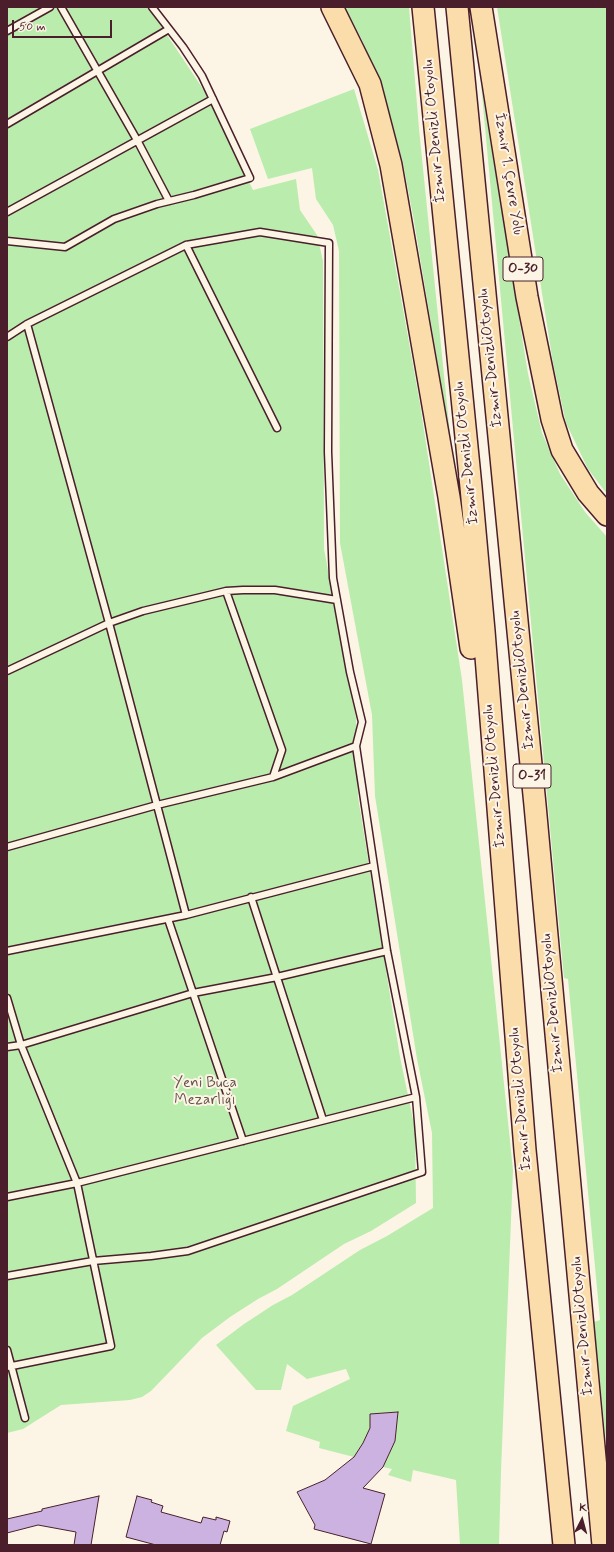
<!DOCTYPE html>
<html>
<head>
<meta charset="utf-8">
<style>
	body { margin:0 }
	#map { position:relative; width:614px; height:1552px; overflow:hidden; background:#fcf5e5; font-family:Mynerve,sans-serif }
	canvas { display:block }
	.frame { position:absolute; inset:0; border:8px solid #4a1f2b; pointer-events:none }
	.north { position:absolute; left:562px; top:1500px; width:40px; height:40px; -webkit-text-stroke:3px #fcf5e5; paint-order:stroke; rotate:6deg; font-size:11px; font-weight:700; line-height:16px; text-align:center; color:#4a1f2b }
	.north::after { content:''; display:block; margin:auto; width:14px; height:18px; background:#4a1f2b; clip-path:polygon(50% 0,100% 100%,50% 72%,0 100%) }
	.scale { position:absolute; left:12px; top:20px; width:100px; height:18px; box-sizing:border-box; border:2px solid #4a1f2b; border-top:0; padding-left:5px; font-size:12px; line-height:14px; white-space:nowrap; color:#4a1f2b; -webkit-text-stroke:3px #fcf5e5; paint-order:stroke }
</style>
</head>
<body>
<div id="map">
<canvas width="614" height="1552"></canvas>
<div class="frame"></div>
<div class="north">K</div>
<div class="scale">50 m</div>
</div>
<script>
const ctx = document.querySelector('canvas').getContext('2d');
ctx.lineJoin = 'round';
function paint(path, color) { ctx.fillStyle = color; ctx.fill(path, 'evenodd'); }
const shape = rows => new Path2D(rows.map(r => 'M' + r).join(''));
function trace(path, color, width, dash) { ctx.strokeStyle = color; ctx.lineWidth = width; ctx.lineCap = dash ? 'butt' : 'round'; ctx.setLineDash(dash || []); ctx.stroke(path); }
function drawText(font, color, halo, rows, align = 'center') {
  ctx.font = font + ' Mynerve,sans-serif'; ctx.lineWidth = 4; ctx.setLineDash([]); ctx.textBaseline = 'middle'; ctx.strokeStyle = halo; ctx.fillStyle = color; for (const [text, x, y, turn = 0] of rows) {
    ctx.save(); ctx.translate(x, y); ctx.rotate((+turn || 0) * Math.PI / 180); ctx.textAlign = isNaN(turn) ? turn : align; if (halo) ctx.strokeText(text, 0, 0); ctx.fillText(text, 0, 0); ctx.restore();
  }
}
paint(shape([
	[7,7,146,7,155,17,205,92,253,190,296,179,300,210,317,235,323,261,324,549,356,718,358,797,400,1057,415,1129,416,1203,371,1231,344,1244,277,1289,258,1299,230,1317,202,1338,151,1391,142,1397,130,1400,61,1405,23,1429,7,1433],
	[344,7,409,7,419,129,451,444,414,221,403,163,385,100,362,40],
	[497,7,607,7,607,494,588,469,566,423,553,363],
	[481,84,528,374,542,433,560,474,585,512,607,537,607,1452,594,1322,600,1320,568,979,564,978],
	[354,89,378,170,420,404,462,680,513,1170,501,1471,499,1545,460,1545,456,1480,413,1470,411,1482,388,1475,392,1469,383,1467,395,1441,398,1412,370,1414,370,1428,363,1443,354,1457,319,1448,320,1442,286,1431,293,1406,350,1379,346,1369,307,1379,287,1364,281,1390,256,1390,216,1345,244,1324,273,1305,292,1295,360,1250,387,1236,433,1208,432,1133,417,1059,375,796,372,715,340,543,339,251,333,225,316,199,312,168,268,179,250,129]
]), '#baecad');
const building = shape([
	[398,1412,395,1441,383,1467,363,1488,385,1494,371,1544,314,1529,315,1525,297,1492,325,1480,354,1457,363,1443,370,1428,370,1414,398,1412],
	[99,1496,91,1545,74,1545,76,1532,38,1525,7,1533,7,1519,42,1511,42,1509,99,1496],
	[137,1496,152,1500,151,1502,163,1506,161,1512,201,1523,203,1517,216,1520,216,1517,230,1521,227,1532,224,1531,220,1545,156,1545,126,1537,137,1496]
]);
paint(building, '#ccb2e1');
trace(building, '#4a1f2b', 1);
const lane = shape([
	[61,7,137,140,169,201],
	[7,31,50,7],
	[7,124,169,29],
	[7,212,213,99],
	[7,241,65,247,114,219,157,204,194,195,250,178,202,76,183,47,152,7],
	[186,245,260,232,329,243,328,452,333,578,350,672,362,722,356,746,273,777],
	[7,337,27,324,186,245,277,428],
	[7,671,109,623,143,611,226,591,243,590,275,590,337,600],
	[7,847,157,805,273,777,282,750,226,591],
	[251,897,323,1120],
	[186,915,374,866,356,746],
	[168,919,243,1141],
	[7,951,186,915,109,623,27,324],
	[7,998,21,1045,77,1183,111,1346,7,1367],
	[7,1047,21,1045,193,993,277,977,387,951],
	[7,1197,77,1183,416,1097],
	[7,1276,93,1261,151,1256,188,1251,422,1172,416,1097,387,951,374,866],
	[7,1350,25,1418]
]);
const highway = shape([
	[332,7,370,84,391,165,449,497,471,648],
	[423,7,471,487,484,631,525,1150,564,1545],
	[457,7,535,805,603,1545],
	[481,7,527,297,552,419,562,450,588,493,607,515]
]);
trace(lane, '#4a1f2b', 9);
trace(highway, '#4a1f2b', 24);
trace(lane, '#fcf5e5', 6);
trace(highway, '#faddab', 21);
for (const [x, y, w] of [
	[523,269,40],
	[532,776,38]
]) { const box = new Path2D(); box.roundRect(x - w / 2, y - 12, w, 24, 3); ctx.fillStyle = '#fcf5e5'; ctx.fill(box); trace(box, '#4a1f2b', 1); }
drawText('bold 14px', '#4a1f2b', null, [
	["O-30",523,269],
	["O-31",532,776]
]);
drawText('15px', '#4a1f2b', '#fcf5e5', [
	["İzmir-Denizli Otoyolu",435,131,-95],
	["İzmir 1. Çevre Yolu",508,174,81],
	["İzmir-DenizliOtoyolu",491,358,-96],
	["İzmir-Denizli Otoyolu",467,453,-96],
	["İzmir-DenizliOtoyolu",523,680,-96],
	["İzmir-Denizli Otoyolu",495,776,-95],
	["İzmir-DenizliOtoyolu",553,1003,-95],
	["İzmir-Denizli Otoyolu",521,1099,-95],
	["İzmir-DenizliOtoyolu",583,1326,-95]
]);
drawText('15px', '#66524c', '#fcf5e5', [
	["Yeni Buca",205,1084],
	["Mezarlığı",205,1101]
]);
</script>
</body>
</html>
